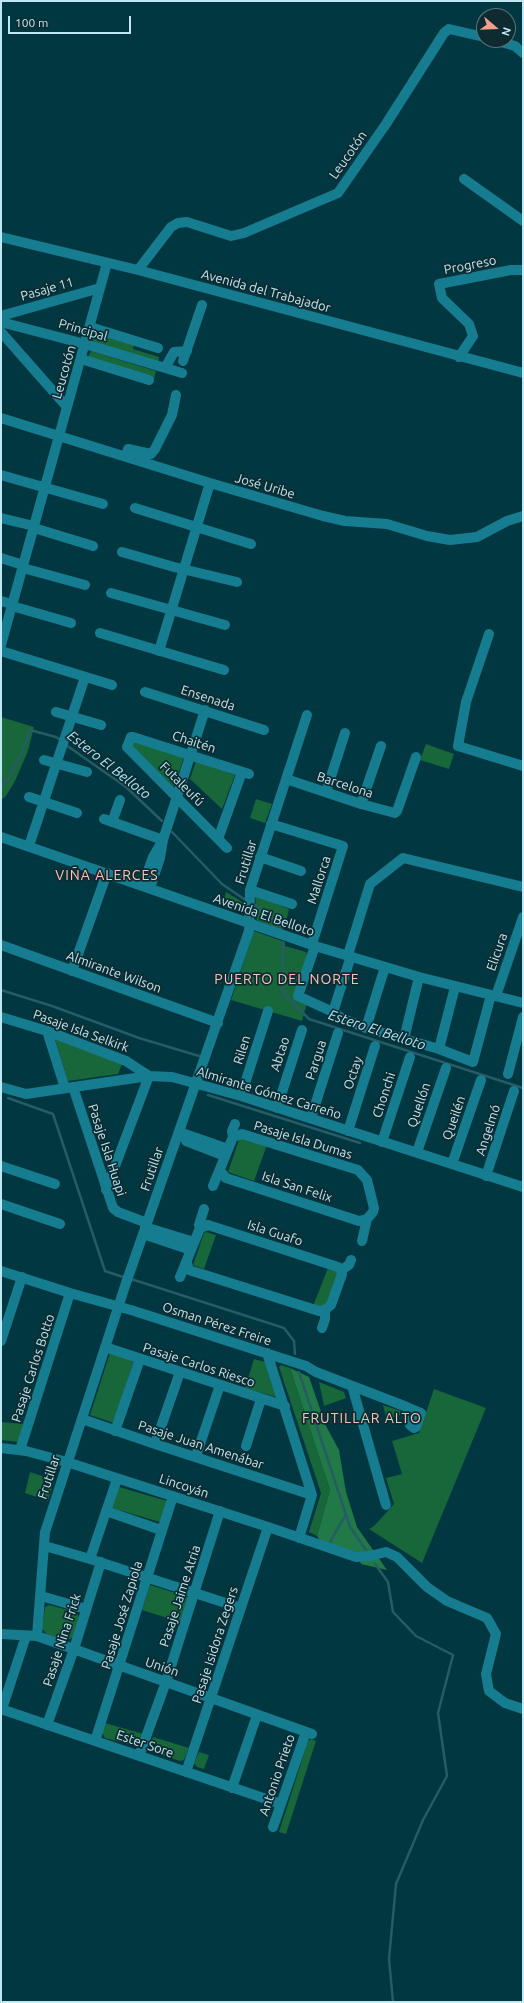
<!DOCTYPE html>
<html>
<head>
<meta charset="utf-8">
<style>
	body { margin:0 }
	#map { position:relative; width:524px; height:2003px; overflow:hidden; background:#013740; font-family:Ubuntu,sans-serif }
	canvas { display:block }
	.frame { position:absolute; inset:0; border:2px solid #bfe8f2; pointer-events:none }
	.north { position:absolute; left:476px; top:8px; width:40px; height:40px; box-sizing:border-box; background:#0e2b31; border:1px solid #55777e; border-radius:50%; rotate:109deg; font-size:11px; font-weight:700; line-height:16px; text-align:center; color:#bfe8f2 }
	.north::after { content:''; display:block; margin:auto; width:14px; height:18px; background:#f49e8a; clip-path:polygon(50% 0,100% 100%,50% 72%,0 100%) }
	.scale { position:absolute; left:8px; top:16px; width:123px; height:18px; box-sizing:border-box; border:2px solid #bfe8f2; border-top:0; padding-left:5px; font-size:12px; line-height:14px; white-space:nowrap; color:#bfe8f2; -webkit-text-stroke:3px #0e2b31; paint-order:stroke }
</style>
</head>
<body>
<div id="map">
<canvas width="524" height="2003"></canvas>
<div class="frame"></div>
<div class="north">N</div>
<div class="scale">100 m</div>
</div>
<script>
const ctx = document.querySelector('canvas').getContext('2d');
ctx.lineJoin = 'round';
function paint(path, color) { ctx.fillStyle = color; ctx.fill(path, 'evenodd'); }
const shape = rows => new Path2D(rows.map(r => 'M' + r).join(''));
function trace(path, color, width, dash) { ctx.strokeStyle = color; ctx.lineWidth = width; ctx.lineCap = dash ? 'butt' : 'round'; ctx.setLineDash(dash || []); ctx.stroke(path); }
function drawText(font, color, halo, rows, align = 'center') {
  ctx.font = font + ' Ubuntu,sans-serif'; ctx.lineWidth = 3.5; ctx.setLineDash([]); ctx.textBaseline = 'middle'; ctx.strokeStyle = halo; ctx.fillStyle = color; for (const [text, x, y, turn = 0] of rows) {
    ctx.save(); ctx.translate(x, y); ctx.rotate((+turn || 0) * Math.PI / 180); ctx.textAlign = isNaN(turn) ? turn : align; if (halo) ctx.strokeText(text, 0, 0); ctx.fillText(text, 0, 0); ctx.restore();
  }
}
paint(shape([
	[94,333,134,345,133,349,159,357,158,363,94,343,92,338],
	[91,351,156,371,154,379,88,357],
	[1,717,34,727,28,751,15,781,6,796,1,800],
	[132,742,184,757,174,787,132,746],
	[426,744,454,754,449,769,420,760],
	[196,761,235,775,222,809,190,779],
	[256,799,272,804,265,823,250,818],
	[226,892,244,903,244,906,235,911,222,906],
	[255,895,289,909,287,918,282,930,257,920],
	[254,931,285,942,285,946,306,952,307,955,294,998,307,1003,302,1021,231,1000],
	[55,1039,122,1064,118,1074,68,1081],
	[240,1137,267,1145,254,1181,228,1172],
	[206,1232,216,1235,204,1269,193,1265,204,1233],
	[328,1268,336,1271,338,1274,325,1307,313,1306],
	[110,1353,134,1360,114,1423,90,1415],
	[254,1359,265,1362,276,1397,245,1388],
	[281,1365,290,1368,330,1490,317,1536,309,1532,321,1493,279,1367],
	[319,1382,344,1392,346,1398,324,1406],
	[434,1389,486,1408,422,1563,369,1529,374,1526,394,1504,386,1478,402,1474,392,1441,419,1433],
	[383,1405,401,1411,402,1414,387,1421],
	[1,1422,23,1424,18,1442,1,1440],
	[30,1472,54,1480,48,1501,25,1493],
	[119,1487,167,1501,160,1522,112,1508],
	[150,1585,188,1597,180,1622,142,1610],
	[49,1605,76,1612,79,1617,74,1637,65,1641,47,1635,42,1628,45,1607],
	[105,1723,143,1734,138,1744,135,1746,105,1738,102,1733],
	[153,1737,189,1748,184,1760,180,1761,151,1751,149,1748],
	[311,1739,316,1741,286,1834,279,1832,308,1741],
	[199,1752,209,1755,204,1769,197,1767,194,1763]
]), '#17673a');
paint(shape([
	[290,1368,309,1377,326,1426,339,1450,346,1492,357,1527,387,1570,361,1564,356,1552,321,1542,317,1536,330,1490]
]), '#207946');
trace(shape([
	[66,745,126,787,162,821],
	[1,786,8,779,21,754,30,730,56,737,62,741],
	[172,832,222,884,247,901],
	[253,904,272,918,277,927],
	[283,942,283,993,309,1019,523,1088],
	[1,990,52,1006,139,1038,199,1056],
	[208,1095,360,1143],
	[8,1098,53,1114,105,1271,126,1278],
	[131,1279,284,1328,294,1341,295,1354],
	[299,1372,350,1527,366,1550],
	[330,1542,346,1514],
	[375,1564,388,1582,393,1612,416,1636,453,1655,438,1713,447,1776,423,1820,396,1884,389,1959,393,2002]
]), '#275b66', 2.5);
trace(shape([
	[494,40,515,46,523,53],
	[464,179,523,221],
	[1,237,138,270,523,373],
	[138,270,171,227,178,223,187,222,231,236,244,233,338,193,386,124,444,33,449,29,484,37],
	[1,316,100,288],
	[1,322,85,344,182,373],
	[90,327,158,348],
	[1,332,67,407],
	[459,357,473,336,469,324,442,298,439,284,511,270,523,270],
	[81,359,149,380],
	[183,361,202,305],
	[165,368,174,352,187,351],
	[1,418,210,483,323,516,345,521,387,524,427,536,450,540,477,537,507,521,523,516],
	[126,456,128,449,151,454,155,449,172,415,176,395],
	[1,475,103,504],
	[135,508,251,544],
	[1,518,34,526],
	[34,528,93,546],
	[122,552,174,567,237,582],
	[1,558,23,565],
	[23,568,85,585],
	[111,593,225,625],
	[1,601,12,604],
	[12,606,71,623],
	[100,633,224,670],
	[489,634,466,702,458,746,523,766],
	[1,645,107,263],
	[1,651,112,685],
	[159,651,210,483],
	[145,692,264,730],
	[56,712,101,725],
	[44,760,87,772],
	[286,779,361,804,395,813,397,811,416,757],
	[326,792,345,733],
	[29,797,77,813],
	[361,804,381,746],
	[104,819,163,840],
	[112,822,120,800],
	[271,824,343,846,312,944],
	[1,837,315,946,419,977,523,1003],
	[218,839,242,772],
	[29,846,85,677],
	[227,848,127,747,131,737,133,737,249,774],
	[260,857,301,871],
	[143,885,153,857,160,845],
	[150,888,160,858,163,840,205,710],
	[250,890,292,904],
	[1,945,218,1023],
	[315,946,298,996,333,1012,343,1019,366,1028,439,1049,473,1062,491,995],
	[348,955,370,884,403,858,523,887],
	[72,971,107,873],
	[496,996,523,917],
	[333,1012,351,956],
	[1,1017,47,1031,126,1061,149,1076,106,1190],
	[366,1028,385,967],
	[47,1031,65,1088],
	[404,1039,419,977],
	[439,1049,455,987],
	[508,1074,523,1017],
	[1,1087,26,1094,149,1076,172,1077,241,1096,523,1187],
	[73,1087,113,1208,118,1212,147,1223],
	[241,1096,268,1011],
	[277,1108,302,1030],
	[311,1118,338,1033],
	[348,1131,375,1046],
	[179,1132,228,1149],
	[233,1137,242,1134,358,1170,367,1180,374,1208,373,1212,367,1219,362,1241],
	[186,1141,225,1156],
	[382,1142,410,1057],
	[417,1152,446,1068],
	[452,1164,481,1080],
	[1,1166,55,1184],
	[221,1172,226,1178,359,1221,367,1219],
	[486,1176,514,1091],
	[213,1186,233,1137,232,1131,235,1124],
	[1,1204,60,1224],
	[145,1227,194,1242],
	[200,1228,208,1225,338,1267,341,1270],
	[143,1234,191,1250],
	[187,1263,189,1270,319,1311,325,1310],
	[1,1271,70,1293,131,1310,306,1366,316,1372,407,1407,421,1413,416,1427,414,1428,410,1425,407,1407],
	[180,1277,200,1228,199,1225,204,1209],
	[322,1328,325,1319,325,1310,331,1305,342,1274,341,1270,349,1265,351,1260],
	[1,1341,22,1277],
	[105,1347,285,1406],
	[267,1353,312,1495,299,1538],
	[352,1386,386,1505],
	[82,1419,155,1444,312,1495],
	[115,1431,140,1359],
	[155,1444,180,1372],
	[246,1446,261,1399],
	[1,1448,26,1451,67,1462,268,1527,356,1557,370,1556,386,1552,397,1557,427,1587,447,1601,487,1618,496,1634,486,1674,489,1691,505,1703,523,1709],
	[20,1450,70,1293],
	[196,1456,220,1385],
	[106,1511,161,1530],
	[45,1546,90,1559,241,1608],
	[90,1559,117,1479],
	[41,1596,86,1609],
	[1,1634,37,1636,312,1734],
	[37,1636,45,1532,50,1517,126,1283,249,931,250,890,307,715],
	[1,1709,281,1804],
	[2,1709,26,1636],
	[47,1725,74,1649,101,1562],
	[95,1741,173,1496],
	[139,1756,166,1682,220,1511],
	[186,1772,268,1527],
	[232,1788,257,1715],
	[273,1827,306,1732]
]), '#167c8f', 10);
drawText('13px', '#bfe8f2', '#0e2b31', [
	["Leucotón",348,155,-55],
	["Progreso",470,265,-11],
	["Pasaje 11",47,289,-16],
	["Avenida del Trabajador",266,291,15],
	["Principal",83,330,16],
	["Leucotón",64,372,-74],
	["José Uribe",265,486,16],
	["Ensenada",208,698,18],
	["Chaitén",194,742,18],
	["Futaleufú",182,784,45],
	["Barcelona",345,785,18],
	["Frutillar",246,862,-73],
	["Mallorca",319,880,-72],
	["Avenida El Belloto",264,915,19],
	["Elicura",497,952,-71],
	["Almirante Wilson",114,972,20],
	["Pasaje Isla Selkirk",81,1031,20],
	["Rilen",242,1050,-73],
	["Abtao",280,1054,-72],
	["Pargua",316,1060,-72],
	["Octay",353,1073,-72],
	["Almirante Gómez Carreño",269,1093,17],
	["Chonchi",384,1095,-72],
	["Quellón",419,1105,-71],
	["Queilén",454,1118,-71],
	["Angelmó",488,1130,-72],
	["Pasaje Isla Dumas",303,1140,17],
	["Pasaje Isla Huapi",107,1150,72],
	["Frutillar",152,1169,-71],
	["Isla San Felix",297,1187,18],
	["Isla Guafo",275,1233,18],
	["Osman Pérez Freire",217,1324,18],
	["Pasaje Carlos Riesco",199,1365,18],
	["Pasaje Carlos Botto",33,1368,-72],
	["Pasaje Juan Amenábar",201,1445,18],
	["Frutillar",49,1477,-72],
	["Lincoyán",184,1486,18],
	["Pasaje Jaime Atria",180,1596,-72],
	["Pasaje José Zapiola",122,1615,-73],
	["Pasaje Nina Frick",62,1640,-72],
	["Pasaje Isidora Zegers",215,1645,-72],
	["Unión",162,1667,19],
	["Ester Sore",145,1744,19],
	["Antonio Prieto",277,1775,-71]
]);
drawText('italic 14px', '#a7eaf9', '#0e2b31', [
	["Estero El Belloto",109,765,38],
	["Estero El Belloto",377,1030,18]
]);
ctx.letterSpacing = '1px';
drawText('14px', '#f8c6ba', '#0e2b31', [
	["VIÑA ALERCES",107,875],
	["PUERTO DEL NORTE",287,979],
	["FRUTILLAR ALTO",362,1418]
]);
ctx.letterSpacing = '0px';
</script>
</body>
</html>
